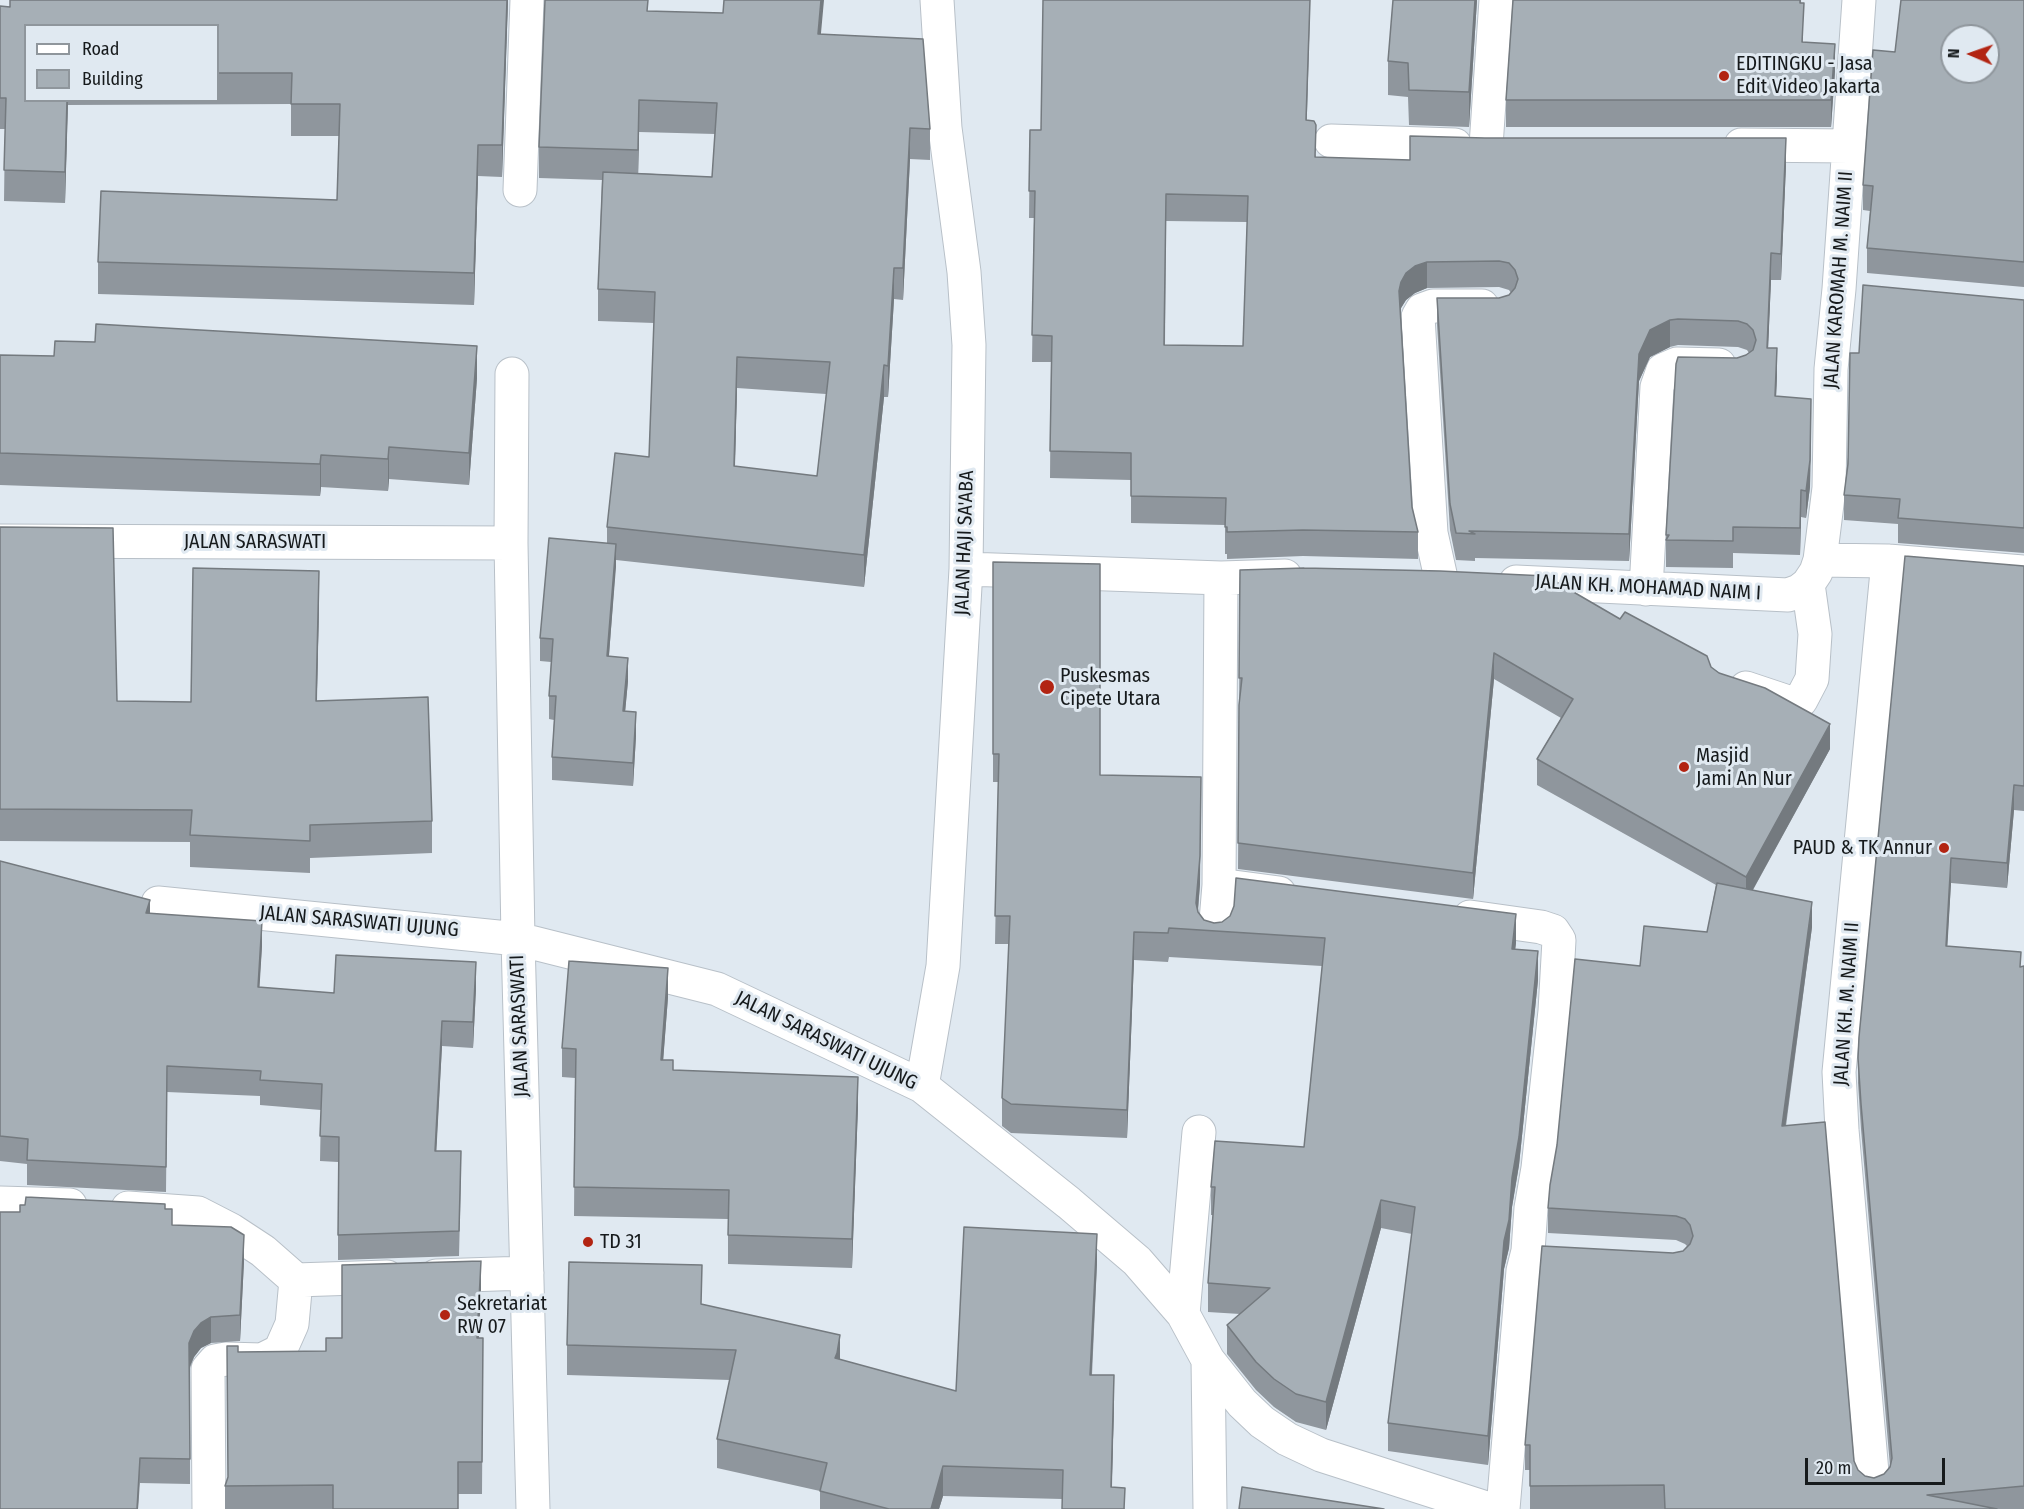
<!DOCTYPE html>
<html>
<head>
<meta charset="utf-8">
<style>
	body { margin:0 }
	#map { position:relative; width:2024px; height:1509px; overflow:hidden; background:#e0e9f1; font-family:"Fira Sans Condensed",sans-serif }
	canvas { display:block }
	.legend { position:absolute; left:24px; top:24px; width:195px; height:78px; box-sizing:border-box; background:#e0e9f1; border:2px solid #8f969c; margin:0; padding:8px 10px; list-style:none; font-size:18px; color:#161a1c }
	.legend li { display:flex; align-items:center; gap:12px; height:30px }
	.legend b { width:30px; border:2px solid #8f969c }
	.north { position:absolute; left:1940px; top:24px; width:60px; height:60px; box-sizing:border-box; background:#e0e9f1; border:2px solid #8f969c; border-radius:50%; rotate:272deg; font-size:16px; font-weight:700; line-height:24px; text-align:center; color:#161a1c }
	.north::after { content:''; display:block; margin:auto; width:21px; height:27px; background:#b22412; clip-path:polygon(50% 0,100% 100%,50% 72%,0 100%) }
	.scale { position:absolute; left:1805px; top:1458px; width:140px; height:27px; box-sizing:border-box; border:3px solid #161a1c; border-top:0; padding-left:8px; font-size:18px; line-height:21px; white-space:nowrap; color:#161a1c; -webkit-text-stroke:4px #e0e9f1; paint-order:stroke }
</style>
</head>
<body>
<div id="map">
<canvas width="2024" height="1509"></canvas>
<ul class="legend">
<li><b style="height:8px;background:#fff"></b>Road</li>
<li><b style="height:16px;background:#a6afb6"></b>Building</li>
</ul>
<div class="north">N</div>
<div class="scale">20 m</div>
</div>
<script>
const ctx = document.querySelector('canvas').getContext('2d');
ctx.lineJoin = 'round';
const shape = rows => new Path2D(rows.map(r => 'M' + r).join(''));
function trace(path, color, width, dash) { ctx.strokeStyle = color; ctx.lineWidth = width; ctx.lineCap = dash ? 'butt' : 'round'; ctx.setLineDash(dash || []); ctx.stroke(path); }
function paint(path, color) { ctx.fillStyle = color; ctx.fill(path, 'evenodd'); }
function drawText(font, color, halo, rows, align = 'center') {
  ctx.font = font + ' "Fira Sans Condensed",sans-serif'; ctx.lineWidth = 6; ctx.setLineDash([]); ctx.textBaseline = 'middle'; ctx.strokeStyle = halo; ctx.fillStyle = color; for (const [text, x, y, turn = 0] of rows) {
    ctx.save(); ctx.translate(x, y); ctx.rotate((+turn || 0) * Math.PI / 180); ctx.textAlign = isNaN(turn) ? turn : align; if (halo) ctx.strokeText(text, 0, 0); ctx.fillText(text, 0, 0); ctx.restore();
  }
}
const minor = shape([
	[1331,141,1455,145],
	[1741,145,1849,146],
	[1486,146,1496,0],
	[520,190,527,0],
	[512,374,511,543,518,939,533,1509],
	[0,541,511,543],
	[1820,560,1829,488,1831,369,1839,289,1859,0],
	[966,569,1221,578,1285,576],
	[1441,578,1431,533,1418,317,1422,310,1433,306,1482,306],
	[1516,582,1788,595,1799,591,1808,584,1816,572,1820,560,1888,561,2024,572],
	[1646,589,1657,387,1663,370,1677,364,1719,365],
	[1746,688,1788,702,1801,700,1812,679,1815,634,1808,584],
	[1219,885,1279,893],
	[158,903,518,939,717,989,922,1086,1069,1203,1137,1261,1183,1314,1208,1360,1242,1403,1262,1422,1287,1439,1321,1455,1489,1509],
	[1470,917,1541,927,1553,931,1559,940,1555,1011,1538,1168,1531,1208,1528,1251,1523,1271,1503,1509],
	[1215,933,1219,885,1221,578],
	[922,1086,943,966,966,569,969,345,964,272,945,128,937,0],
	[0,1203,70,1205],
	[128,1208,198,1213,231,1230,263,1251,296,1280],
	[436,1276,527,1273],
	[1183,1314,1199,1132],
	[1208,1360,1210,1509],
	[1873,1484,1842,1130,1839,1072,1888,561],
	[209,1509,208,1369,215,1361,226,1359,262,1360,280,1351,292,1324,296,1280,387,1277]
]);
trace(minor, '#b8c0c8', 35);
trace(minor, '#fff', 33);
paint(shape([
	[10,0,508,0,502,177,478,176,474,305,98,294,98,262,337,200,339,136,291,136,291,104,68,105,65,203,4,201,5,129,0,129,0,6,10,7],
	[26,26,218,26,218,100,26,100],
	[1310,0,1306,120,1316,157,1410,160,1410,136,1786,165,1781,280,1771,280,1768,348,1777,375,1776,396,1811,426,1810,487,1806,518,1801,517,1800,555,1733,553,1733,568,1666,567,1666,535,1737,358,1746,355,1749,353,1747,350,1738,347,1678,345,1670,347,1650,357,1639,381,1629,561,1475,558,1475,561,1456,560,1450,530,1437,325,1437,298,1499,298,1509,295,1511,293,1509,290,1499,287,1427,288,1415,293,1406,300,1401,308,1401,312,1412,507,1418,532,1418,559,1303,556,1227,559,1227,554,1225,554,1225,525,1131,523,1131,480,1050,478,1051,362,1032,362,1034,218,1029,218,1030,130,1041,130],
	[1166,221,1247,222,1243,346,1165,345],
	[1477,0,1469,127,1409,125,1408,97,1388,95,1388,61],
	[1513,0,1801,0,1803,42,1835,71,1831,127,1506,127,1506,100],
	[2024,0,2024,287,1867,273,1867,248,1870,211,1863,210,1863,185,1895,52],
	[648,11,821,35,930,125,930,160,910,159,903,300,894,299,888,397,884,397,864,587,616,560,609,656,628,681,625,711,636,736,633,786,552,780,552,757,554,720,549,719,549,696,551,662,540,661,540,638,607,543,607,527,649,457,654,323,598,321,598,289,602,180,539,178,539,147],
	[639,132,715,134,712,177,638,173],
	[737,388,826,394,817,476,735,467],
	[2024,300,2024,553,1898,543,1898,524,1844,520,1844,495,1859,353],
	[0,355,477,378,469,485,389,479,388,491,321,487,320,496,0,485],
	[0,527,117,701,191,702,319,603,317,701,432,821,432,853,310,858,310,873,190,867,190,842,0,841],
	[993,562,1100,775,1200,884,1198,912,1204,920,1214,923,1516,943,1515,949,1538,980,1519,1165,1512,1207,1509,1248,1504,1269,1488,1465,1388,1451,1388,1423,1412,1234,1381,1228,1326,1430,1296,1422,1274,1407,1256,1390,1227,1354,1227,1325,1240,1314,1208,1312,1208,1283,1213,1215,1211,1215,1211,1187,1304,1147,1322,966,1169,957,1168,962,1134,960,1127,1138,1011,1133,1002,1126,1002,1098,1009,944,995,944,998,782,993,782],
	[2024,566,2024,811,2014,810,2007,888,1951,883,1947,946,2021,967,2024,966,2024,1509,1530,1509,1530,1470,1525,1470,1525,1445,1673,1253,1683,1251,1687,1246,1685,1244,1676,1240,1548,1233,1548,1208,1640,966,1707,932,1716,885,1537,785,1537,759,1561,718,1494,679,1473,899,1238,869,1240,570,1620,619,1711,667,1830,749,1753,890,1812,927,1786,1126,1854,1461,1858,1470,1865,1476,1874,1478,1884,1474,1890,1466,1861,1129,1858,1083,1859,1037],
	[0,861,150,913,262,946,259,987,334,993,476,988,473,1048,442,1046,436,1151,461,1177,459,1256,338,1260,338,1162,320,1161,321,1110,260,1105,260,1096,167,1092,166,1192,27,1185,27,1164,0,1161],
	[668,997,663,1060,673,1070,858,1106,852,1268,728,1264,728,1219,574,1216,575,1078,562,1077,562,1048],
	[165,1209,172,1225,244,1261,240,1341,211,1343,201,1348,194,1357,190,1368,190,1484,140,1483,138,1509,0,1509,20,1212],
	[1097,1263,1092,1375,1114,1405,1112,1487,1125,1509,1062,1499,943,1496,939,1509,820,1509,820,1491,717,1468,717,1439,730,1380,567,1375,567,1345,702,1304,840,1360,956,1391],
	[481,1293,479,1338,483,1338,482,1494,458,1494,458,1509,225,1509,225,1486,228,1478,238,1352,326,1351,342,1338]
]), '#8f969d');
paint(shape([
	[507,0,508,0,502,177,502,145],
	[821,0,824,0,818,66,818,34],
	[1310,0,1310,10,1306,147,1306,120],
	[1475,0,1477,0,1469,127,1469,92],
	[1835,44,1835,71,1831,127,1831,100],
	[67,100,68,100,65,203,65,172],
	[639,100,639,132,638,182,638,150],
	[910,128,910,159,903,300,903,268],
	[1786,138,1786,165,1781,280,1781,254],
	[478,145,478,176,474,305,474,273],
	[1771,253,1771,280,1767,374,1767,348],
	[1427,262,1427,288,1415,293,1406,300,1401,308,1399,318,1399,291,1401,282,1406,273,1415,266],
	[894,268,894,299,888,397,888,366],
	[1670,320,1670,347,1650,357,1639,381,1629,561,1629,534,1639,354,1650,330],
	[477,346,477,378,469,485,469,453],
	[1777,348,1777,375,1775,423,1775,396],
	[737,357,737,388,734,498,734,466],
	[884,365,884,397,864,587,864,555],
	[1811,426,1810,487,1806,518,1806,491],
	[389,447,389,479,388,491,388,459],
	[321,455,321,487,320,496,320,464],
	[1801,490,1801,517,1800,555,1800,528],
	[616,544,616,567,607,679,607,656],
	[319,571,319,603,316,733,316,701],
	[1494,653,1494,679,1473,899,1473,873],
	[628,658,628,681,623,735,623,711],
	[636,712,636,736,633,786,633,763],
	[1830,724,1830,749,1746,902,1746,877],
	[1201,777,1200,884,1196,931,1196,903],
	[2014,785,2014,810,2007,888,2007,863],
	[1951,858,1951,883,1946,971,1946,946],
	[150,900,150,925,146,913],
	[1812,902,1812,927,1782,1151,1782,1126],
	[1516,914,1516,943,1512,977,1512,949],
	[262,921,262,946,258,1013,258,987],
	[1134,932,1134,960,1127,1138,1127,1110],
	[1538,951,1538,980,1519,1165,1512,1207,1509,1248,1504,1269,1488,1465,1488,1436,1504,1241],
	[476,962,476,988,473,1048,473,1022],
	[668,968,668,997,661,1089,661,1060],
	[442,1021,442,1046,435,1177,435,1151],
	[858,1077,858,1106,852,1268,852,1239],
	[1381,1200,1381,1228,1326,1430,1326,1402],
	[1097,1234,1097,1263,1090,1404,1090,1375],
	[244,1235,244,1261,240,1341,240,1315],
	[481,1261,481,1293,477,1370,477,1338],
	[211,1317,211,1343,201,1348,194,1357,189,1368,189,1343,194,1331,201,1323],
	[840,1335,840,1364,835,1358],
	[1114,1375,1114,1405,1111,1509,1111,1487],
	[140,1458,138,1509,137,1509],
	[943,1466,943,1496,939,1509,931,1509]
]), '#747a7f');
const building = shape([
	[10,0,507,0,502,145,478,145,474,273,98,262,101,191,337,200,340,104,291,104,292,73,218,73,218,26,26,26,26,100,67,100,65,172,4,170,6,98,0,98,0,6,10,7,10,0],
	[545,0,648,0,647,11,723,13,724,0,821,0,818,34,923,39,930,129,910,128,903,268,894,268,888,366,884,365,864,555,607,527,615,453,649,457,655,292,598,289,603,172,712,177,717,103,639,100,638,150,539,147,545,0],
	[737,357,830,362,817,476,734,466,737,357],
	[1043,0,1310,0,1306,120,1314,121,1316,125,1315,157,1410,160,1410,136,1485,138,1786,138,1781,254,1771,253,1767,348,1777,348,1775,396,1811,399,1810,460,1806,491,1801,490,1800,528,1733,527,1733,541,1666,540,1669,535,1666,535,1676,364,1678,357,1737,358,1746,355,1753,350,1756,340,1753,330,1747,324,1738,321,1678,319,1670,320,1650,330,1639,354,1629,534,1469,531,1475,534,1456,533,1450,504,1437,298,1499,298,1509,295,1515,288,1518,279,1515,270,1509,263,1499,261,1427,262,1415,266,1406,273,1401,282,1399,291,1412,507,1418,532,1303,530,1227,532,1227,527,1225,527,1226,498,1131,496,1131,453,1050,451,1052,336,1032,335,1035,191,1029,191,1030,130,1041,130,1043,0],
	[1166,194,1248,196,1243,346,1164,345,1166,194],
	[1393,0,1475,0,1469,92,1409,90,1408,63,1388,61,1393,0],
	[1513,0,1800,0,1800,3,1804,3,1802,42,1835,44,1831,100,1506,100,1513,0],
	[1901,0,2024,0,2024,262,1867,248,1873,186,1863,185,1873,50,1895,52,1901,0],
	[1952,36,1988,36,1988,72,1952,72,1952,36],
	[1863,285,2024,300,2024,528,1898,518,1900,499,1844,495,1848,464,1850,353,1859,353,1863,285],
	[96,324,477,346,469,453,389,447,388,459,321,455,320,464,0,453,0,355,54,356,55,341,95,342,96,324],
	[0,527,113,528,117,701,191,702,193,568,319,571,316,701,428,697,432,821,310,825,310,841,190,835,192,810,0,809,0,527],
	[549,538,616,544,607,656,628,658,623,711,636,712,633,763,552,757,556,696,549,696,553,639,540,638,549,538],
	[1905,556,2024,566,2024,786,2014,785,2007,863,1951,858,1946,946,2021,952,2020,967,2024,966,2024,1486,1927,1495,1997,1509,1665,1509,1664,1485,1530,1486,1530,1445,1525,1445,1542,1246,1673,1253,1683,1251,1690,1244,1693,1236,1690,1225,1685,1219,1676,1216,1548,1208,1550,1185,1557,1145,1575,959,1640,966,1644,926,1707,932,1717,883,1812,902,1782,1126,1825,1122,1854,1461,1858,1470,1865,1476,1874,1478,1884,1474,1890,1467,1892,1458,1861,1104,1858,1058,1859,1037,1905,556],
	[993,562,1100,564,1100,775,1201,777,1200,856,1196,903,1198,912,1204,920,1214,923,1222,922,1230,916,1234,906,1236,878,1516,914,1512,949,1538,951,1519,1137,1512,1178,1509,1220,1504,1241,1488,1436,1388,1423,1415,1207,1381,1200,1326,1402,1296,1394,1274,1379,1256,1362,1227,1325,1270,1288,1208,1283,1215,1187,1211,1187,1215,1141,1304,1147,1325,938,1169,928,1168,933,1134,932,1127,1110,1011,1104,1002,1098,1010,916,995,916,999,754,993,754,993,562],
	[1304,568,1440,571,1546,576,1620,619,1625,612,1707,656,1711,667,1719,673,1765,688,1830,724,1746,877,1537,759,1573,699,1494,653,1473,873,1238,843,1239,705,1242,678,1239,678,1240,570,1304,568],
	[0,861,150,900,146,913,262,921,258,987,334,993,336,955,476,962,473,1022,442,1021,435,1151,461,1151,459,1231,338,1235,339,1137,320,1136,322,1084,260,1080,261,1071,167,1066,166,1167,27,1160,28,1139,0,1136,0,861],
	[569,961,668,968,661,1060,673,1060,673,1070,858,1077,852,1239,728,1235,729,1190,574,1187,576,1049,562,1048,569,961],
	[26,1197,165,1204,165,1209,172,1209,172,1225,231,1227,244,1235,240,1315,211,1317,201,1323,194,1331,189,1343,190,1459,140,1458,137,1509,0,1509,0,1212,20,1212,20,1205,25,1205,26,1197],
	[964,1227,1097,1234,1090,1375,1114,1375,1111,1487,1125,1488,1124,1509,1062,1509,1063,1470,943,1466,931,1509,889,1509,820,1491,827,1463,717,1439,736,1350,567,1345,569,1262,702,1265,701,1304,840,1335,837,1353,835,1358,956,1391,964,1227],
	[481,1261,477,1338,483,1338,482,1462,458,1462,458,1509,333,1509,333,1485,225,1486,228,1477,227,1346,238,1346,238,1352,326,1351,326,1338,342,1338,342,1265,481,1261],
	[1242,1487,1384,1509,1239,1509,1242,1487]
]);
paint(building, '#a6afb6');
trace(building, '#747a7f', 1.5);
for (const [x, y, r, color] of [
	[1724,76,6,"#b22412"],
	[1047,687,8,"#b22412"],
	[1684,767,6,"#b22412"],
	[1944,848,6,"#b22412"],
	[588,1242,6,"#b22412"],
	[445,1315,6,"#b22412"]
]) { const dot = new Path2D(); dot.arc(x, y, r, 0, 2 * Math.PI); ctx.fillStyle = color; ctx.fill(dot); trace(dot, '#e0e9f1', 2); }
drawText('20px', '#161a1c', '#e0e9f1', [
	["EDITINGKU - Jasa",1736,64],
	["Edit Video Jakarta",1736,87],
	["Puskesmas",1060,676],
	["Cipete Utara",1060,699],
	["Masjid",1696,756],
	["Jami An Nur",1696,779],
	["PAUD & TK Annur",1932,848,"right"],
	["TD 31",600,1242],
	["Sekretariat",457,1304],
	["RW 07",457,1327]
], 'left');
drawText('20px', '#161a1c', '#e0e9f1', [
	["JALAN KAROMAH M. NAIM II",1839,280,-86],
	["JALAN SARASWATI",255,542],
	["JALAN HAJI SA'ABA",965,543,-88],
	["JALAN KH. MOHAMAD NAIM I",1648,588,3],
	["JALAN SARASWATI UJUNG",359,922,5],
	["JALAN KH. M. NAIM II",1847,1004,-86],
	["JALAN SARASWATI",520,1026,-92],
	["JALAN SARASWATI UJUNG",826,1041,26]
]);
</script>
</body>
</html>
